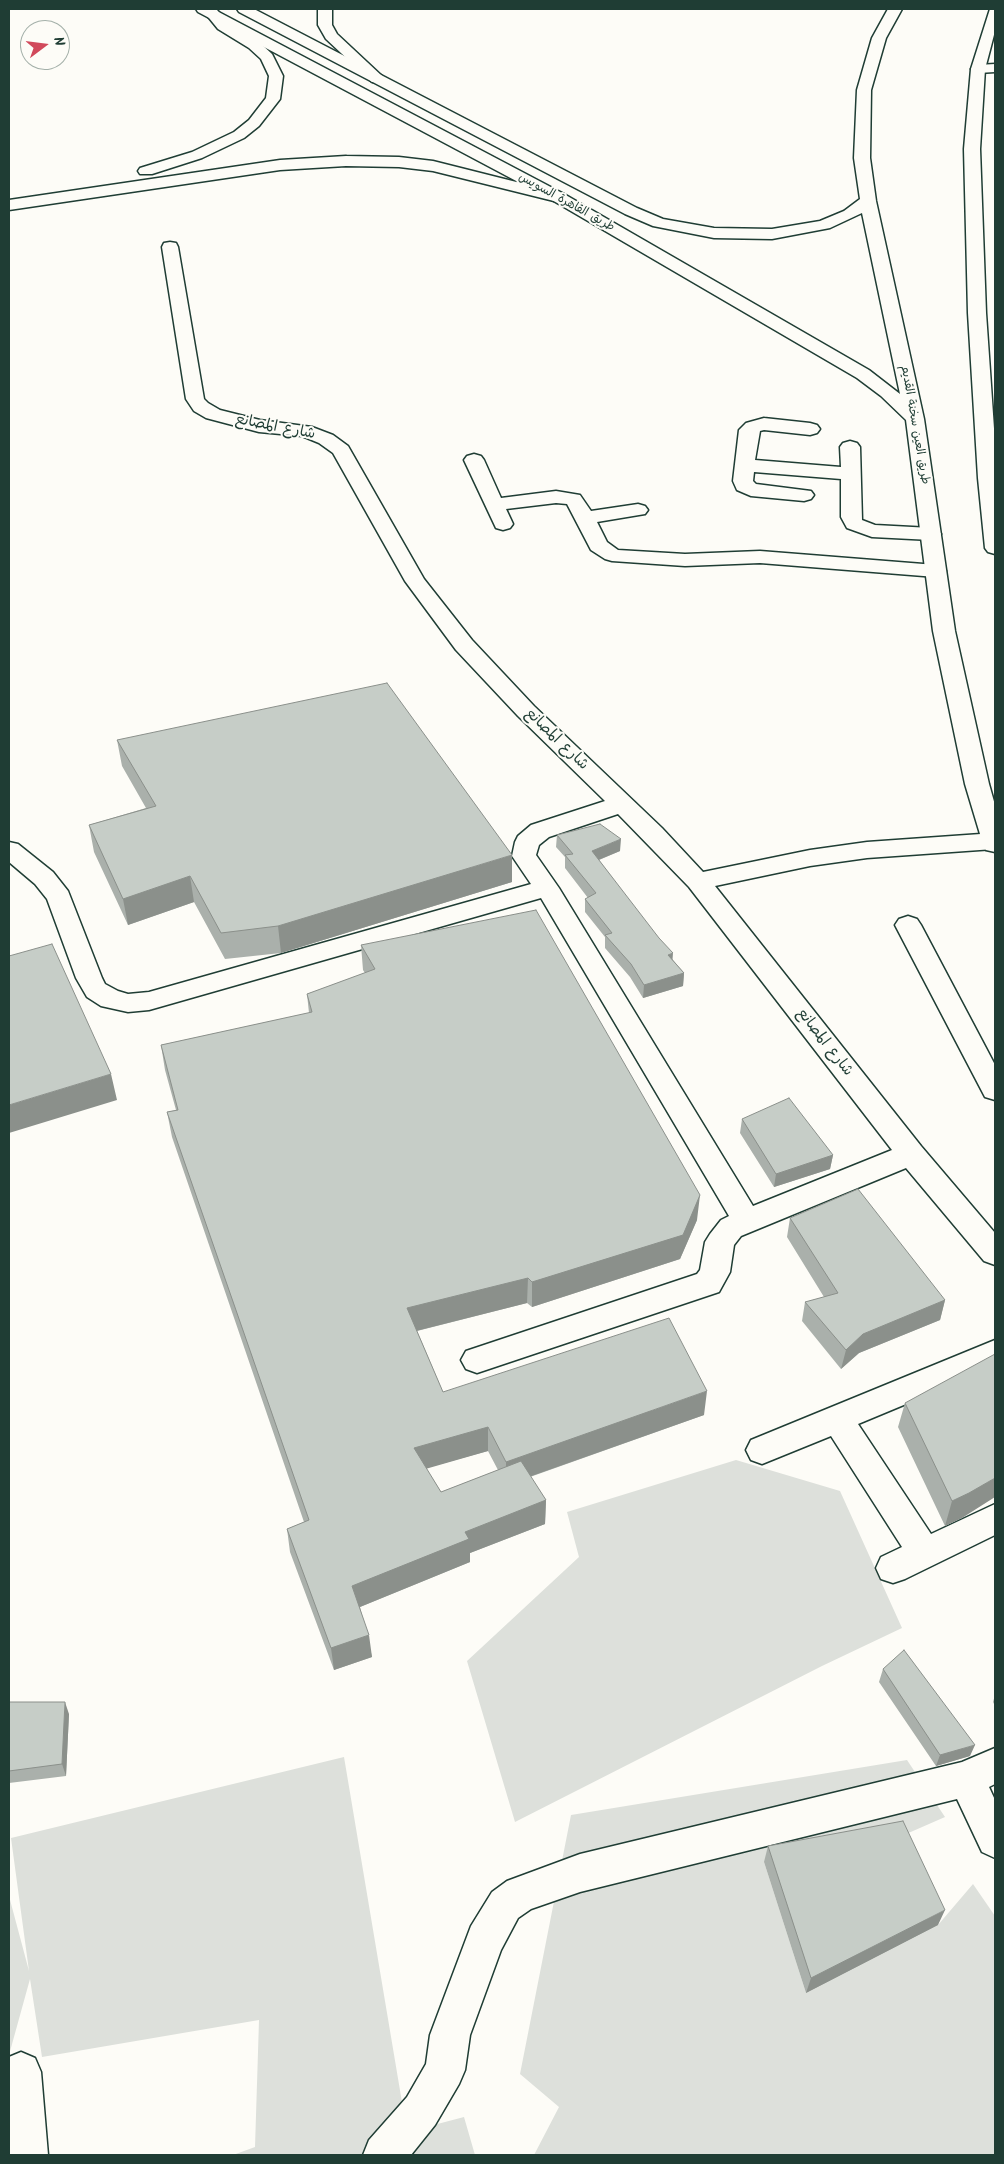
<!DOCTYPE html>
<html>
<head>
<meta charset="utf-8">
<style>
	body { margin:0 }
	#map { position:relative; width:1004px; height:2164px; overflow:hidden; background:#fdfcf7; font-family:Kalam,sans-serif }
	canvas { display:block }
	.frame { position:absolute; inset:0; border:10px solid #1f3d34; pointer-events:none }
	.north { position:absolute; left:20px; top:20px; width:50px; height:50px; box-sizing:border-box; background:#fdfcf7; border:1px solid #a4b0a9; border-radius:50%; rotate:75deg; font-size:14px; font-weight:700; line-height:20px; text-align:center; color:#1f3d34 }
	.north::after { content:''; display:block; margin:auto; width:18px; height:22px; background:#d1495b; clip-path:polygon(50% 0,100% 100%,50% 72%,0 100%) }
</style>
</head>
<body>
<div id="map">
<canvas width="1004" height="2164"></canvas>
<div class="frame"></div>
<div class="north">N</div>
</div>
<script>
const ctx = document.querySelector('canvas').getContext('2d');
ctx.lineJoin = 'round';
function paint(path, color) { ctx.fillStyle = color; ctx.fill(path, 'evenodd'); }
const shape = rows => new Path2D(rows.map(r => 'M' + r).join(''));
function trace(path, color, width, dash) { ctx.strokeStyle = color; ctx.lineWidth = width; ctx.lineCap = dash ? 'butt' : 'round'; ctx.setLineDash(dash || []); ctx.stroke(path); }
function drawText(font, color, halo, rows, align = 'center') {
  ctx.font = font + ' Kalam,"Playpen Sans Arabic",sans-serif'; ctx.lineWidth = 4; ctx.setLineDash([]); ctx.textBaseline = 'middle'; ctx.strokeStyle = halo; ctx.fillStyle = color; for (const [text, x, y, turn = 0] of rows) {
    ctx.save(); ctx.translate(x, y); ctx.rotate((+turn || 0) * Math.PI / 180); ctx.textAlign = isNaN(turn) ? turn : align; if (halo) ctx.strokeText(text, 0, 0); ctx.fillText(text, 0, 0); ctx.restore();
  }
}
paint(shape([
	[736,1460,840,1491,902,1628,822,1666,515,1822,467,1661,579,1557,567,1512],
	[344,1757,407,2132,464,2117,475,2155,233,2155,255,2147,259,2020,42,2057,30,1979,9,2055,9,1896,29,1971,11,1838],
	[907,1760,945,1817,897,1838,764,1862,806,1993,938,1925,973,1884,995,1916,995,2155,534,2155,559,2107,520,2074,571,1815]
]), '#dde0db');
const minor = shape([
	[995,64,995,72,978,73,973,72,971,69,973,66,978,65,995,64],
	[170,242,176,243,178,247,204,399,208,403,220,410,260,420,312,427,333,435,348,446,424,579,472,640,534,706,662,828,703,872,810,850,867,842,995,833,994,849,867,858,810,866,715,886,921,1146,995,1233,995,1265,984,1261,906,1168,741,1236,734,1245,730,1272,719,1292,477,1373,466,1369,461,1360,466,1351,697,1274,700,1270,705,1242,710,1234,721,1220,729,1216,541,898,149,1010,128,1012,101,1006,87,997,76,978,47,899,35,884,9,862,9,842,18,844,53,872,68,891,102,978,105,984,118,991,128,994,149,992,531,884,512,856,515,842,518,836,531,825,605,801,518,716,456,650,405,581,333,453,319,443,302,436,259,432,206,418,194,411,186,399,162,247,164,243,170,242],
	[618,814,689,887,892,1150,753,1206,559,888,536,855,539,845,549,837,618,814],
	[764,418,810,423,817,425,820,429,817,433,810,435,764,430,760,431,755,460,841,467,840,447,843,443,850,441,857,443,860,447,862,520,875,525,931,528,938,530,941,534,938,538,931,540,872,537,847,528,841,517,841,479,754,472,753,481,756,484,811,491,814,495,811,499,804,501,751,496,737,490,733,481,739,430,746,423,764,418],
	[474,454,481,456,484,460,501,498,556,491,580,495,591,511,638,504,645,506,648,510,645,514,597,522,607,542,618,550,685,554,760,551,936,565,943,567,946,571,943,575,936,577,760,563,685,566,612,561,605,559,591,550,567,504,556,503,506,509,513,524,510,528,503,530,496,528,464,460,467,456,474,454],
	[908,916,917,919,921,925,995,1065,995,1100,985,1097,895,925,899,919,908,916],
	[995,1340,995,1367,858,1424,931,1534,995,1504,995,1535,905,1579,893,1583,881,1579,876,1568,881,1557,902,1547,831,1436,762,1464,751,1460,746,1450,751,1440,995,1340],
	[995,1748,995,1784,989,1787,995,1800,995,1858,982,1852,957,1799,580,1892,531,1909,518,1918,501,1950,470,2035,465,2070,459,2084,435,2125,411,2155,363,2155,369,2140,407,2097,426,2064,430,2035,471,1926,492,1892,507,1881,580,1854,962,1762,995,1748],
	[21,2052,35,2058,41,2072,48,2155,9,2155,9,2057,21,2052]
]);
const major = shape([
	[196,9,213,9,564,194,869,370,900,394,862,213,830,228,772,239,714,238,653,226,625,214,239,12,237,9,254,9,637,208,663,219,714,228,772,229,820,221,844,211,860,199,854,158,857,90,872,38,888,9,902,9,886,38,871,90,870,158,876,201,924,419,955,631,989,784,995,805,995,852,986,850,983,844,965,784,933,631,906,420,881,396,857,378,552,200,198,12,196,9],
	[990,9,995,9,995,31,985,69,980,149,986,313,995,443,995,554,988,552,985,548,978,478,968,313,964,149,971,69,990,9]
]);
const highway = shape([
	[212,9,217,10,228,23,259,42,272,54,283,76,280,99,259,126,244,138,202,158,152,174,140,174,138,171,140,168,192,152,234,132,249,120,266,98,269,76,261,59,249,48,218,29,205,13,212,9],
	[318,9,332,9,332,25,337,34,382,76,384,79,382,82,372,82,326,39,318,25,318,9],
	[346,156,399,157,433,161,564,194,566,197,564,200,558,202,433,171,399,167,346,166,280,170,9,210,9,200,280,160,346,156]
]);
trace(minor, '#1f3d34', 3);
trace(major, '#1f3d34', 3);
trace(highway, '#1f3d34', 3);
paint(minor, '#fdfcf7');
paint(major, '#fdfcf7');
paint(highway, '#fdfcf7');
paint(shape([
	[117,740,512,882,281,953,225,959,194,902,128,925,94,852,89,825,146,808,122,766],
	[557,835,620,851,599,860,673,960,684,973,683,986,643,998,630,977,605,948,605,937,585,912,585,899,588,898,565,868,565,857,556,847],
	[361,945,697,1220,680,1259,532,1307,527,1303,417,1331,443,1392,704,1415,530,1477,546,1500,545,1524,470,1553,470,1562,360,1607,372,1657,334,1670,290,1552,287,1529,304,1522,172,1137,167,1112,176,1110,165,1070,161,1045,309,1013,307,994,365,973,363,970],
	[488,1451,498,1470,441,1492,426,1468],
	[742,1119,833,1155,830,1169,774,1187,740,1133],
	[790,1218,945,1300,940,1320,859,1353,841,1369,802,1321,805,1302,824,1297,787,1237],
	[905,1403,962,1518,945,1526,898,1427],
	[883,1669,970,1756,936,1766,879,1682],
	[995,1695,995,1706,993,1702],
	[9,1702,69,1714,66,1776,9,1783],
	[768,1846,938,1925,806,1993,764,1862]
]), '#aab0ab');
paint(shape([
	[621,839,620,851,591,863,592,851],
	[512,855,512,882,281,953,278,926],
	[190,876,194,902,128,925,123,899],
	[673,953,672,966,668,955],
	[684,973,683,986,643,998,644,985],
	[111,1074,117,1100,9,1133,9,1105],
	[833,1155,830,1169,774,1187,776,1174],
	[700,1195,697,1220,680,1259,532,1307,532,1282],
	[528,1278,527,1303,408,1333,407,1308],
	[945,1300,940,1320,859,1353,841,1369,846,1350,863,1334],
	[707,1391,704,1415,506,1485,506,1462],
	[488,1427,488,1451,415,1472,414,1448],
	[995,1478,995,1497,962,1518,945,1526,952,1501],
	[546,1500,545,1524,470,1553,470,1562,355,1609,352,1586,465,1532],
	[369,1635,372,1657,334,1670,331,1648],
	[65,1702,69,1714,66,1776,62,1764],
	[975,1745,970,1756,936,1766,940,1755],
	[945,1910,938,1925,806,1993,811,1978]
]), '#8b908b');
const building = shape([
	[387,683,512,855,278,926,221,933,190,876,123,899,89,825,156,806,117,740,387,683],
	[600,824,621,839,592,851,659,938,673,953,668,955,684,973,644,985,631,964,605,935,612,933,585,899,596,893,565,855,573,854,557,835,600,824],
	[536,910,700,1195,683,1235,532,1282,528,1278,407,1308,443,1392,669,1318,707,1391,506,1462,488,1427,414,1448,441,1492,521,1461,546,1500,465,1532,469,1539,352,1586,369,1635,331,1648,287,1529,309,1520,167,1112,178,1110,161,1045,312,1012,307,994,375,969,361,945,536,910],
	[52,944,111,1074,9,1105,9,956,52,944],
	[789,1098,833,1155,776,1174,742,1119,789,1098],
	[858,1189,945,1300,863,1334,846,1350,805,1302,838,1293,790,1218,858,1189],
	[995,1354,995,1478,969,1493,952,1501,905,1403,995,1354],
	[904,1650,975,1745,940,1755,883,1669,904,1650],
	[9,1702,65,1702,62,1764,9,1771,9,1702],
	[903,1821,945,1910,811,1978,768,1846,903,1821]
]);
paint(building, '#c6cdc7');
trace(building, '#8b908b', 1);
drawText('12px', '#1f3d34', '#fdfcf7', [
	["طريق القاهرة السويس",566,203,29],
	["طريق العين سخنة القديم",914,425,80]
]);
drawText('15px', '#1f3d34', '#fdfcf7', [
	["شارع المصانع",275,428,11],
	["شارع المصانع",556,740,44],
	["شارع المصانع",824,1043,52]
]);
</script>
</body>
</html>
